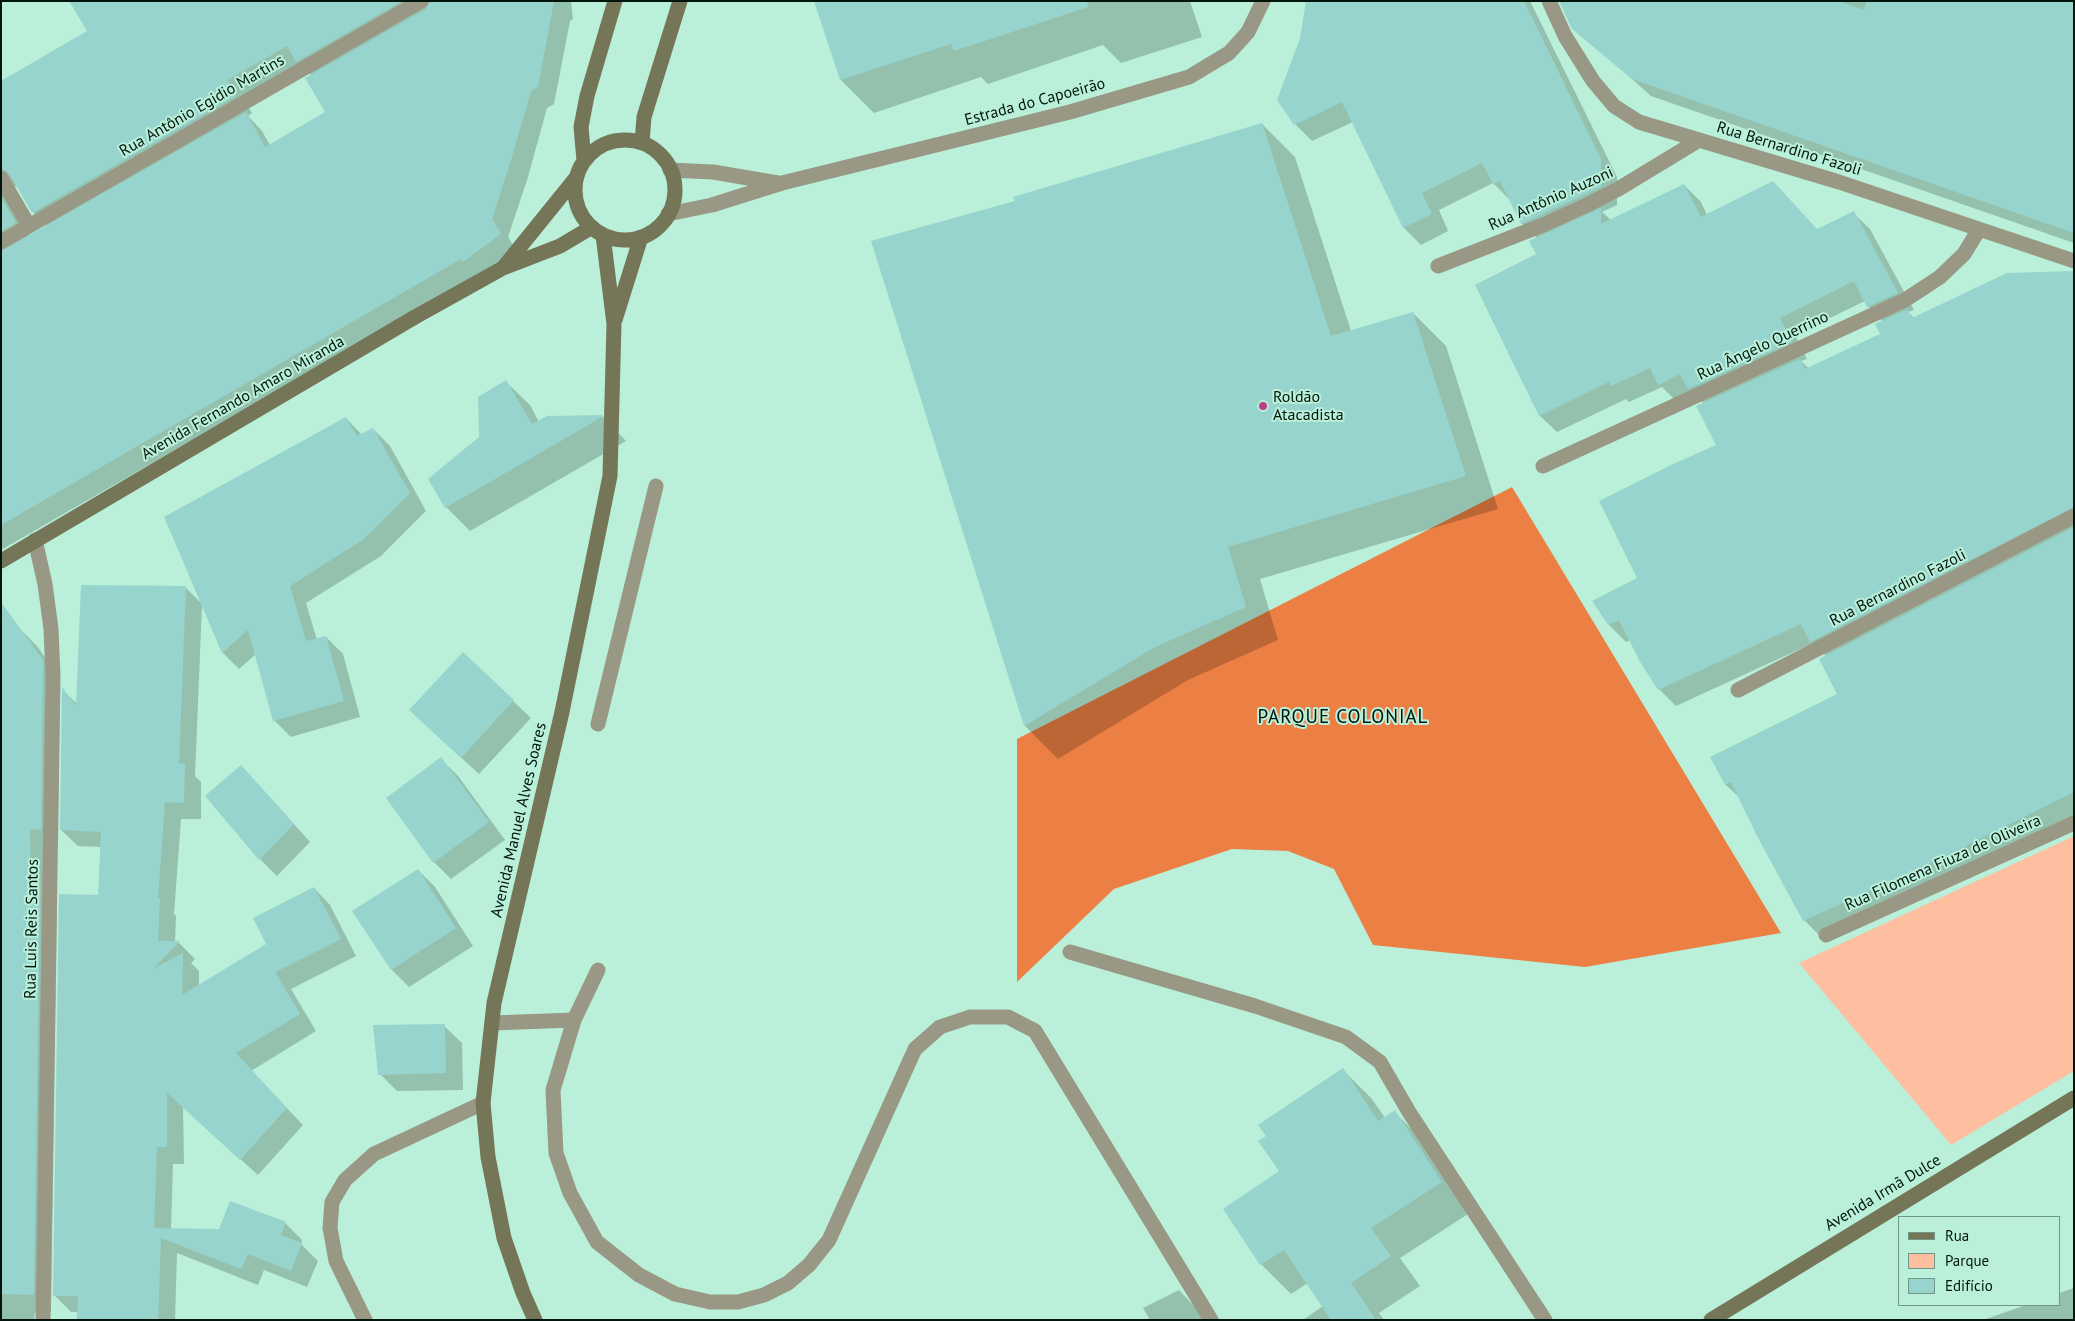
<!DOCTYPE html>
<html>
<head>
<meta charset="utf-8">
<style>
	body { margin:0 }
	#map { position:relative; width:2075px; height:1321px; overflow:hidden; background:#baf0da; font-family:"PT Sans",sans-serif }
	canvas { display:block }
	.frame { position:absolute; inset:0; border:2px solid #02150d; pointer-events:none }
	.legend { position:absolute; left:1898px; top:1216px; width:162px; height:90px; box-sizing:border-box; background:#baf0da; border:1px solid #709888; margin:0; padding:6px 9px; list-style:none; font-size:15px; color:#02150d }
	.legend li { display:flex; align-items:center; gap:10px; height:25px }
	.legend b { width:25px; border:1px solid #709888 }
</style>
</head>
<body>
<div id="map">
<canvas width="2075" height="1321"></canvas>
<div class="frame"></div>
<ul class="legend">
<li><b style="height:6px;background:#757557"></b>Rua</li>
<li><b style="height:14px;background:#febfa0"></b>Parque</li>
<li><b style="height:14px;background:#97d4cd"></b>Edifício</li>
</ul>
</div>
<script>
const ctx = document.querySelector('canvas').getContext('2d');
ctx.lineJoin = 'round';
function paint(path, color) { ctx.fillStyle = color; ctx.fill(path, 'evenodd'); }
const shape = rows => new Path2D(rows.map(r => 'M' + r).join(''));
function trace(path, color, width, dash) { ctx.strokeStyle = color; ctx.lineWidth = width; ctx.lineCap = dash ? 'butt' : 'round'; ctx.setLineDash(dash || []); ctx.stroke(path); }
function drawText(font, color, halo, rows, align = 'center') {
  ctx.font = font + ' "PT Sans",sans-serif'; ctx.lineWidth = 4; ctx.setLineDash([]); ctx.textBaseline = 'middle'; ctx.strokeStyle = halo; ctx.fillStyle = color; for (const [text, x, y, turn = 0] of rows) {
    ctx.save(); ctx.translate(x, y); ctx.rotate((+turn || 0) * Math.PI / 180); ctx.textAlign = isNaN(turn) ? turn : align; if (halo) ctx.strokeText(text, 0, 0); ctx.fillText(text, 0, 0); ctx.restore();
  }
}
paint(shape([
	[2074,836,2074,1071,1951,1145,1799,963]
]), '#febfa0');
paint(shape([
	[1512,487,1781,933,1585,967,1373,945,1334,869,1288,851,1232,849,1114,889,1017,982,1017,739]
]), '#ec8044');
paint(shape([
	[71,1,571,1,573,19,570,21,554,104,547,108,528,177,508,237,517,251,478,275,1,550,1,81,88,32],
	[300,65,312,76,326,112,270,145,262,131,248,116,252,113,243,97],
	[18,186,33,212,48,227,31,237,9,200,13,187],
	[815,1,1190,1,1202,37,1121,63,1103,45,988,84,981,77,874,113,841,80],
	[1308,1,1530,1,1617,177,1617,205,1602,212,1611,220,1684,185,1701,202,1707,215,1818,230,1853,213,1870,229,1914,310,1908,312,1914,318,2074,286,2074,818,1821,937,1804,920,1740,798,1726,785,1712,758,1838,694,1826,656,1813,643,1676,706,1659,689,1630,640,1626,642,1609,625,1639,578,1717,446,1704,404,1693,392,1676,401,1662,387,1629,402,1626,399,1557,432,1540,416,1477,285,1537,255,1537,238,1522,223,1510,200,1493,183,1439,210,1448,231,1421,245,1404,228,1353,122,1312,141,1295,124,1301,38],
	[1865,301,1868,306,1883,322,1882,334,1809,369,1801,361,1807,359,1795,335],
	[1582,1,2074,1,2074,243,1651,96,1607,57],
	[1262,124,1295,157,1351,331,1413,313,1446,346,1498,509,1260,579,1278,640,1188,680,1058,759,1025,726,873,241,1016,202],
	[506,382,530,405,539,422,602,416,626,441,470,531,446,507],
	[346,418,362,435,373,429,390,446,426,511,381,556,306,603,317,640,326,637,343,654,360,717,291,737,274,720,256,654,239,669,223,653,202,605,195,776,201,782,201,819,181,819,174,914,176,916,175,942,179,943,195,959,191,963,199,971,199,986,268,944,314,888,330,905,356,956,291,989,316,1031,251,1071,303,1125,258,1175,183,1107,184,1164,173,1164,171,1229,220,1230,285,1223,302,1240,301,1244,318,1261,307,1287,264,1270,258,1285,177,1253,175,1320,77,1320,77,1312,71,1312,54,1295,99,896,101,847,78,846,61,830,63,690,77,704,186,588,202,604],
	[1,619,19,628,37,646,60,679,58,847,48,846,48,902,57,912,51,1312,35,1312,34,1320,1,1320],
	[463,654,531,718,479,774,428,727],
	[441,759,458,776,505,840,451,879,434,862,388,799],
	[258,784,310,842,277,876,260,859,206,796],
	[418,870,435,887,473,946,409,987,392,970,354,911],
	[444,1026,462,1043,463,1090,397,1091,380,1074],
	[1342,1069,1372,1099,1385,1118,1394,1112,1424,1141,1471,1212,1400,1258,1420,1286,1379,1313,1384,1320,1303,1320,1323,1306,1308,1283,1291,1294,1261,1264,1224,1209,1280,1171],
	[2074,1288,2074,1320,1983,1320,2026,1305,2059,1305,2059,1293],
	[1179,1290,1207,1320,1146,1320,1149,1318,1143,1308]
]), '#0003');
paint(shape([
	[69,1,402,1,296,62,287,46,227,80,236,96,32,213,9,173,1,169,1,81,87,31],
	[430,1,554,1,538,87,531,91,511,160,492,219,501,234,463,262,461,259,1,525,1,251,246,112,265,147,325,112,305,78,426,9],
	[814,1,1087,1,1088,7,954,51,951,44,840,80],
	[1306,1,1524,1,1601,159,1601,187,1521,224,1500,181,1493,184,1482,163,1422,193,1432,214,1403,228,1342,102,1294,125,1277,100,1300,38],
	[1559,1,1839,1,1864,10,1867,1,2074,1,2074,233,1632,79,1572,29],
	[1262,123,1331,336,1413,312,1466,476,1228,547,1246,607,1155,647,1024,726,871,241,1015,201,1013,197],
	[1773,181,1817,229,1854,211,1898,293,1867,307,1854,281,1780,318,1792,342,1688,389,1680,374,1658,385,1650,368,1611,386,1609,382,1539,416,1475,285,1536,254,1529,241,1601,208,1601,224,1684,184,1701,217],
	[1,197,16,223,1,231],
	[2074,271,2074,507,1810,642,1801,624,1658,690,1640,662,1619,620,1608,625,1592,601,1637,578,1599,501,1671,465,1716,445,1696,406,1800,359,1805,369,1880,334,1875,324,1907,309,1912,318,2007,273],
	[506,380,532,424,547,416,602,415,602,417,445,508,428,479,479,437,478,397],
	[346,417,357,436,373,428,410,493,364,539,290,586,306,641,326,636,344,701,273,721,248,630,222,653,164,517],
	[2074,527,2074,792,1925,866,1803,921,1756,834,1731,782,1725,785,1710,757,1837,694,1819,659],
	[81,585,186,586,179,763,185,764,184,803,165,802,158,898,160,898,158,941,180,941,153,969,183,953,182,995,266,944,253,918,314,887,341,939,275,972,300,1014,236,1053,287,1108,240,1160,167,1093,167,1147,157,1147,154,1228,219,1229,230,1201,286,1222,281,1235,302,1243,291,1271,248,1254,241,1269,161,1238,158,1320,77,1320,78,1296,53,1296,59,894,98,895,101,832,60,830,62,687,76,706],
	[1,602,43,660,41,830,30,829,31,893,40,893,34,1295,1,1294],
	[463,652,514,700,461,758,409,710],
	[441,757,489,822,433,863,386,798],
	[241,765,294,824,259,860,205,796],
	[418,869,456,928,391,970,352,911],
	[445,1024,446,1073,378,1075,373,1025],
	[1343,1068,1378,1121,1395,1110,1442,1182,1371,1228,1391,1256,1351,1283,1376,1320,1331,1320,1284,1250,1260,1265,1223,1209,1279,1171,1258,1141,1266,1136,1258,1125]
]), '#97d4cd');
trace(shape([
	[598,724,656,486],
	[1070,952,1255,1006,1346,1037,1380,1062,1409,1112,1545,1320],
	[598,970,574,1020,553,1090,556,1153,570,1193,597,1242,639,1275,675,1294,710,1302,738,1302,764,1295,788,1283,809,1265,829,1240,915,1049,940,1027,970,1017,1008,1017,1035,1031,1211,1320],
	[492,1023,574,1020]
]), '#989884', 15);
trace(shape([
	[1549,1,1565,36,1593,81,1614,106,1639,122,1839,182,2074,261],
	[670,170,713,172,778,183],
	[1,178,29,226],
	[668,214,712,205,782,183,1070,112,1189,77,1229,53,1248,32,1263,1],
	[1,242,421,1],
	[1438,266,1543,225,1587,205,1620,188,1699,140],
	[1543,466,1905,300,1940,277,1964,254,1978,231],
	[35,540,45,584,51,629,53,676,43,1320],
	[1738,690,2074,516],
	[1826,935,2074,823],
	[365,1320,336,1261,330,1228,332,1202,345,1180,374,1154,483,1103]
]), '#989884', 15);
trace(shape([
	'575 190a50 50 0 1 1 100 0a50 50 0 1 1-100 0Z',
	[642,143,644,117,680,1],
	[584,160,581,127,587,96,615,1],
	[503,268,575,179],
	[615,320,641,237],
	[1,561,415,317,503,268,560,246,592,227],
	[535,1320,523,1293,504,1238,488,1157,483,1103,494,1003,562,712,610,476,614,324,603,235],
	[1711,1320,2074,1098]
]), '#757557', 15);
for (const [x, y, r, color] of [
	[1263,406,5,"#bd3e8a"]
]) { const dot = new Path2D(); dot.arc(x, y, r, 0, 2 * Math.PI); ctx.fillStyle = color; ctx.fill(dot); trace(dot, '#baf0da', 2); }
drawText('16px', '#02150d', '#baf0da', [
	["Estrada do Capoeirão",1035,102,-15],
	["Rua Antônio Egidio Martins",202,106,-30],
	["Rua Bernardino Fazoli",1789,149,17],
	["Rua Antônio Auzoni",1551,199,-24],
	["Rua Ângelo Querrino",1763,346,-25],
	["Avenida Fernando Amaro Miranda",243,398,-30],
	["Rua Bernardino Fazoli",1898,588,-27],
	["Avenida Manuel Alves Soares",519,820,-77],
	["Rua Filomena Fiuza de Oliveira",1943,863,-24],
	["Rua Luis Reis Santos",32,929,-89],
	["Avenida Irmã Dulce",1883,1193,-31]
]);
drawText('16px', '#02150d', '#baf0da', [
	["Roldão",1273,397],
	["Atacadista",1273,415]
], 'left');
ctx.letterSpacing = '1px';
drawText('19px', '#02150d', '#baf0da', [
	["PARQUE COLONIAL",1343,718]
]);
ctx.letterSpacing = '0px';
</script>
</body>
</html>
